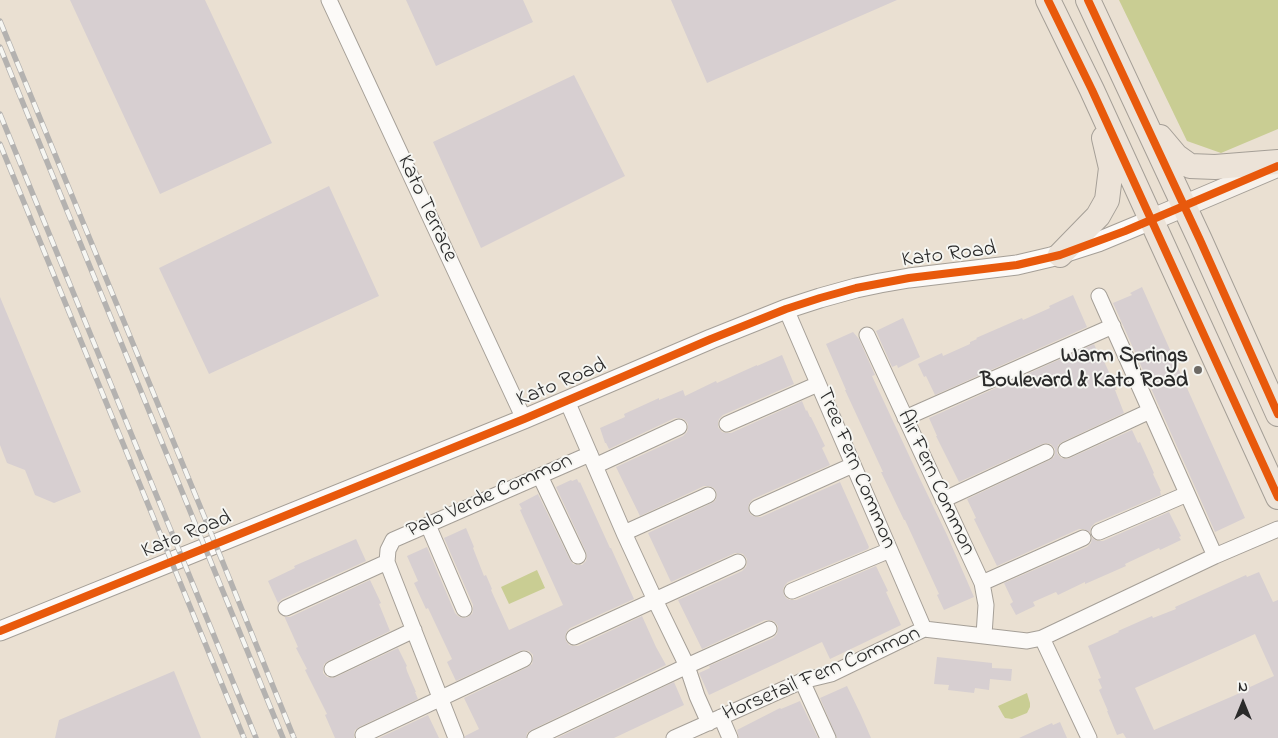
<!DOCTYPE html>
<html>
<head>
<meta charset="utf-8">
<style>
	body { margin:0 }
	#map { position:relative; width:1278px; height:738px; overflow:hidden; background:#eae0d2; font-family:"Indie Flower",sans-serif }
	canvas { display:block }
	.north { position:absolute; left:1218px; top:678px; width:50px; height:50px; -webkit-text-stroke:4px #f6f6f2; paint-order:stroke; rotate:0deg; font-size:14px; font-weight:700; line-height:20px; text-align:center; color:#2b2b2b }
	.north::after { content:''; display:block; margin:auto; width:18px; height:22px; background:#2b2b2b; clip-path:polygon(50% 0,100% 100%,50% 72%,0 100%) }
</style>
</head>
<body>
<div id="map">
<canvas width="1278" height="738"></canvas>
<div class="north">N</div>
</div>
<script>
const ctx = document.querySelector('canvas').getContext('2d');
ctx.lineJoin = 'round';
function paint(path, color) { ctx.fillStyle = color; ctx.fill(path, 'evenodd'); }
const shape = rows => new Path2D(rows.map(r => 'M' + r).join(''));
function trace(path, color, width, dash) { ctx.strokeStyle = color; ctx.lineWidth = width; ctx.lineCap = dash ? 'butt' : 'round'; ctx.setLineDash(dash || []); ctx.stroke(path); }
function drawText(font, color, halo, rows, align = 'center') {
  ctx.font = font + ' "Indie Flower",sans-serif'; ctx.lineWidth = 4; ctx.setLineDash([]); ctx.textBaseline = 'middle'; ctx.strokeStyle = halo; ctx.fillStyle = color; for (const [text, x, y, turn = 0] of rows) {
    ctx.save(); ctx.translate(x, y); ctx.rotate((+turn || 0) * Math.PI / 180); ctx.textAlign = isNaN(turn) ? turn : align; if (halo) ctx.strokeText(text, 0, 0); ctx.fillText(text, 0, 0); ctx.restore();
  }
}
paint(shape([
	[1119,0,1278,0,1278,129,1221,153,1187,141],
	[537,570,545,588,509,604,501,587],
	[1027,693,1030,703,1030,707,1027,713,1012,719,1005,718,1003,715,998,706]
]), '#c9cd93');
paint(shape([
	[70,0,205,0,272,143,160,194],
	[406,0,523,0,533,22,436,66],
	[671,0,897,0,707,83],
	[574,75,625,176,481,248,433,142],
	[329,186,379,296,209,374,159,268],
	[1142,287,1245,518,1215,532,1113,303,1132,295,1130,293],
	[1073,295,1087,327,935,395,926,376,924,377,918,364,942,353,943,356,970,344,970,342,977,339,976,338,1022,318,1023,320,1050,308,1049,306],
	[0,297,81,492,54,503,35,495,25,470,7,463,0,445],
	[903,318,920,357,898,368,897,365,892,367,876,331],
	[853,332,859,339,875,375,872,376,920,479,947,535,974,597,944,610,937,595,939,594,905,520,904,520,881,472,883,472,845,390,846,390,826,344],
	[1094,344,1101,360,1103,359,1117,390,1115,390,1124,413,1062,442,1058,445,1057,450,1057,453,1061,458,1066,459,1070,458,1132,430,1138,443,1140,442,1154,473,1153,474,1161,491,1160,491,1161,495,1095,523,1091,527,1090,532,1084,529,1079,529,997,566,974,519,976,518,967,499,1050,460,1054,457,1055,453,1055,449,1051,444,1046,443,1042,444,959,482,936,436,937,436,929,418],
	[782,355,794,384,723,415,719,419,718,423,718,427,722,432,726,433,731,433,802,401,806,411,807,410,810,417,811,417,825,446,822,448,830,465,753,499,750,502,748,507,749,512,751,515,756,517,761,517,840,482,869,547,868,549,788,582,785,585,783,589,784,595,786,598,790,600,796,600,876,566,888,591,886,592,901,625,830,659,822,642,709,695,699,673,710,668,709,666,773,638,777,634,778,629,778,626,774,621,769,620,765,620,702,649,678,600,742,571,746,567,747,563,747,559,743,554,739,553,735,553,671,582,648,533,712,503,715,501,717,496,716,491,714,488,709,486,704,486,640,516,616,467,683,436,687,432,688,427,688,424,684,419,679,418,675,418,609,449,606,443,605,443,600,428,625,417,624,414,659,398,659,400,683,390,685,396,716,381,717,383,757,365,757,366],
	[577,479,579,483,580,482,610,548,611,548,634,599,570,628,567,631,565,636,566,641,569,645,573,646,578,646,642,616,656,647,666,665,531,730,527,733,526,738,465,738,465,736,479,729,464,698,528,667,532,664,533,659,533,655,529,651,524,650,520,651,456,681,447,662,452,659,428,608,426,609,414,583,418,581,407,556,427,547,455,613,458,616,462,618,468,617,472,614,473,611,473,605,444,538,466,528,474,547,473,548,484,576,486,575,492,589,491,590,509,630,563,605,520,510,522,509,519,504,538,494,570,560,573,564,578,565,582,565,586,561,587,556,586,552,556,487,571,480,572,481],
	[1169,512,1181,536,1179,537,1181,540,1160,550,1159,548,1125,564,1126,566,1085,584,1085,582,1058,595,1056,592,1033,602,1035,606,1016,615,1010,604,1013,602,1004,583,1087,547,1091,543,1092,538,1097,541,1103,541],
	[356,539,366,561,282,599,278,603,268,581,295,568,294,566],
	[1259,572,1273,602,1278,600,1278,738,1126,738,1123,733,1117,735,1107,711,1108,711,1099,690,1102,688,1098,679,1101,678,1088,646,1119,632,1118,631,1152,616,1153,618,1176,609,1175,607,1246,575,1247,577],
	[1255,634,1274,676,1250,687,1249,684,1238,689,1240,693,1154,730,1135,688,1231,645],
	[370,580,381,603,379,604,390,631,328,661,324,664,323,669,323,673,327,677,332,678,336,677,398,648,407,666,406,667,407,671,416,692,415,692,418,699,359,727,355,730,354,734,354,738,335,738,325,715,327,714,305,670,307,669,296,648,298,647,285,618,285,617,290,617],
	[937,657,992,663,992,668,1012,669,1011,681,990,679,989,690,975,688,974,693,948,690,949,685,934,684],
	[174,671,201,738,55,738,59,720],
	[674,682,684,705,614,738,557,738],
	[847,686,861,715,871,738,837,738,820,698],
	[800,701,818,738,739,738,737,730,780,708,781,709],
	[428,715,439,738,379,738,426,716],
	[1060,722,1067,738,1019,738,1052,723,1053,725]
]), '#d7cfd1');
const minor = shape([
	[329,0,524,419],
	[1099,296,1215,556],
	[786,309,924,629],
	[867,335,982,583,986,605,984,635],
	[567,401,624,533,655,600,687,666,697,696,709,723],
	[905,418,1113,326],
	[727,424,818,384],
	[1066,450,1150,411],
	[595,466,679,427],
	[540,476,578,556],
	[943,500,1046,452],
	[757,508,853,465],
	[428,525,464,609],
	[1099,532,1187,494],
	[624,533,708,495],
	[982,583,1083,538],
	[792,591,890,550],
	[286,608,387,562],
	[574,637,738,562],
	[1042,638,1089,738],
	[332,669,414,630],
	[802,681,828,738],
	[721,717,730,738],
	[363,735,524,659],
	[456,738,387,562,388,550,393,540,590,454],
	[535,738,687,666,769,629],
	[674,738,802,681,831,674,924,629,1027,641,1042,638,1215,556,1278,529]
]);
const tertiary = shape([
	[0,631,524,419,711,339,786,309,820,298,856,288,880,283,909,278,1017,265,1051,257,1098,242,1151,220]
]);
const secondary = shape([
	[1151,220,1278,166]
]);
const primary = shape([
	[1048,0,1092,90,1278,497],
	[1088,0,1200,240,1278,414],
	[1160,137,1176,156,1190,166,1215,167,1278,162],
	[1060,255,1098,216,1107,200,1111,168,1104,138]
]);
trace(minor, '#a59f97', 17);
trace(tertiary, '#a59f97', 21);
trace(secondary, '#a59f97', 23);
trace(primary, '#a59f97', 26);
trace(minor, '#fcfaf8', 15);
trace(tertiary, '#fcfaf8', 19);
trace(secondary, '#f6f1eb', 21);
trace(primary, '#ece3d8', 24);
const rail = shape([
	[0,21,202,511,294,738],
	[0,47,283,738],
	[0,114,256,738],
	[0,144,244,738]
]);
trace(rail, '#b4b2b0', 5.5);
trace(rail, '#f6f6f2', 4, [11]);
trace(shape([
	[1048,0,1092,90,1278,497],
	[1088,0,1200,240,1278,414],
	[0,631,524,419,711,339,786,309,820,298,856,288,909,278,1017,265,1060,255,1125,231,1278,166]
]), '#e8590c', 8);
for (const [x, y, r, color] of [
	[1198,370,5,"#6e6a65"]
]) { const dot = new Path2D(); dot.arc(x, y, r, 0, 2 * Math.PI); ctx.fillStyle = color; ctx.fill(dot); trace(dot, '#f6f6f2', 2); }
drawText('22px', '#2b2b2b', '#f6f6f2', [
	["Kato Terrace",426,209,65],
	["Kato Road",949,256,-7],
	["Kato Road",562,384,-23],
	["Tree Fern Common",855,469,67],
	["Air Fern Common",935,483,65],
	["Palo Verde Common",490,497,-24],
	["Kato Road",187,536,-22],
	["Horsetail Fern Common",822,675,-23]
]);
drawText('bold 22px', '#2b2b2b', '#f6f6f2', [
	["Warm Springs",1188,357],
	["Boulevard & Kato Road",1188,382]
], 'right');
</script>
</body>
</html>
